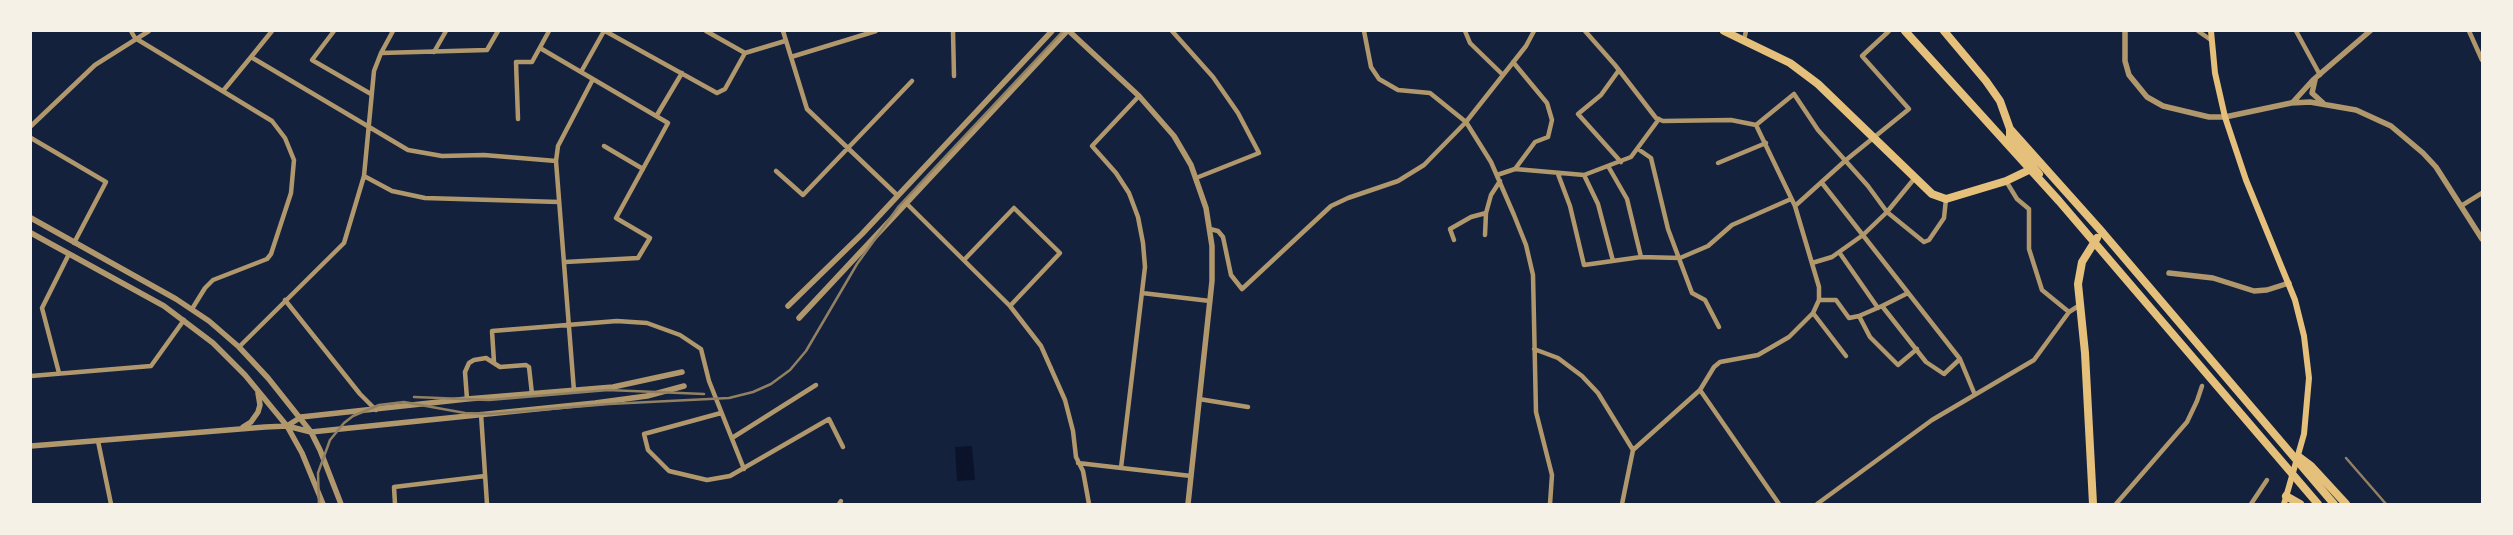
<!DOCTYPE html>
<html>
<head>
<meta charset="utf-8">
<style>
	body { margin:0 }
	#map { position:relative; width:2513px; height:535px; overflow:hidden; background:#14213d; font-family:"Noto Sans",sans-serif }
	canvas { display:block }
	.frame { position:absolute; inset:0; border:32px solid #f6f1e7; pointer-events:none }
</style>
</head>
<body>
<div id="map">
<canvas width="2513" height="535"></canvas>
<div class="frame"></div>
</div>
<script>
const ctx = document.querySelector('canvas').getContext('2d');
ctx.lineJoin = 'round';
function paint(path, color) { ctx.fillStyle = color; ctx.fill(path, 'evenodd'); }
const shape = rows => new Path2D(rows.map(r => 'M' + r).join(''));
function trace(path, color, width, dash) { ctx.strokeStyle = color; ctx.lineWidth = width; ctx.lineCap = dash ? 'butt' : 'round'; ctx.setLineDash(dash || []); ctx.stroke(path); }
paint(shape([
	[972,446,975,480,957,481,955,447]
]), '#0b132b');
trace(shape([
	[131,31,135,38,272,121,285,138,294,160,291,193,271,254,267,259,213,280,205,288,192,309],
	[272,31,251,57,408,150,442,156,484,155,556,161],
	[334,31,312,60,371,94],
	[393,31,381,53,374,71,364,176,392,191,425,198,559,202],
	[605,31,717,93,725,89,745,53,785,41],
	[706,31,745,53],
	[783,31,807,109,897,195],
	[953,31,954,76],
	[1172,31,1213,77,1238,113,1259,153,1196,178],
	[1364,31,1371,67,1379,79,1398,90,1430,93,1466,122,1491,162,1514,215,1526,245,1533,275,1536,412,1552,475,1550,504],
	[1465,31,1470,43,1503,75],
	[1585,31,1615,65,1656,118,1663,121,1731,120,1756,125,1795,206,1819,287,1819,300,1813,313,1789,337,1758,355,1720,362,1714,367,1700,390,1633,450,1622,504],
	[2198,31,2211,40],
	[2296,31,2320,75],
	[2469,31,2482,60],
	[1744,40,1746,31],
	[540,48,668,123,616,218,650,238,638,258,565,262],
	[434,52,446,31],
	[381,53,487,50,498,31],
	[791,57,876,31],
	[1513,62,1547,103,1552,120,1548,137,1535,142,1515,169],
	[1619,70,1601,95,1578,114,1621,162],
	[581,72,604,31],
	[223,91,251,57],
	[657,115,682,73],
	[518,119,516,62,532,62,549,31],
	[1756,125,1794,94,1818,130,1868,186,1887,212,1924,242,1929,240,1944,218,1946,199],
	[31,126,95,65,149,31],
	[31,138,106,182,74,243],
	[604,146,643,169],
	[1638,149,1651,158,1668,229,1692,293,1705,300,1719,327],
	[1718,163,1766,143],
	[1608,166,1627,199,1641,257],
	[776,171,803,195,912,81],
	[1558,174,1570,206,1584,265,1641,257,1680,258,1708,246,1732,225,1791,199],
	[1497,175,1515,169,1584,175,1631,157,1659,119],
	[1584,175,1598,204,1613,261],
	[2006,181,2017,199,2029,209,2029,249,2042,290,2069,312],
	[1822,183,1960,359,1975,395],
	[906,203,1010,306,1041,346,1065,400,1073,431,1076,457,1083,471,1089,504],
	[1795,206,1846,160,1909,109,1862,56,1889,31],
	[2461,206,2482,193],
	[1210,229,1218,231,1223,237,1231,275,1242,289,1331,206,1348,198,1398,181,1424,165,1466,122,1526,46,1534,31],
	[1485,235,1486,213],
	[1454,240,1450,229,1471,217,1486,213,1491,195,1500,181],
	[1839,252,1878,308],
	[964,260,1014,208,1060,253,1010,306],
	[1812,263,1832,257,1863,235,1887,212,1914,179],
	[1142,293,1210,301],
	[285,300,360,394,376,410],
	[1819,300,1836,300,1849,318,1859,316,1870,337,1898,365,1917,349],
	[1882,306,1908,293],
	[1813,313,1846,356],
	[1859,316,1882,306,1926,362,1944,374,1960,359],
	[239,347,344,243,364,176],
	[1534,349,1558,358,1582,376,1598,393,1633,450],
	[494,362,492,331,617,321,647,323,680,335,701,349,709,381,744,469],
	[59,373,42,308,69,254],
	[31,376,151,366,184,320],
	[1700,390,1779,504],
	[574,391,556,161,558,146,593,79],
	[467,399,465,372,469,363,474,360,486,358,500,367,526,365,529,367,532,394],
	[1199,399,1248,407],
	[721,413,644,434,648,450,669,471,707,480,730,476,829,419,843,447],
	[481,414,487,504],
	[732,438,816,385],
	[98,441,111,504],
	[1078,463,1191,476],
	[1121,468,1145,267,1143,243,1138,217,1129,193,1116,173,1092,146,1139,96],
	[395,504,394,487,485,476],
	[839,504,841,501],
	[1817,504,1932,420,2034,360,2069,312,2080,305],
	[2116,504,2187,422,2197,401,2202,386],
	[2251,504,2267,480]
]), '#b1986c', 4.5);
trace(shape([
	[1069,31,1139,96,1174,136,1191,165,1206,208,1212,246,1212,281,1188,504],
	[2125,31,2125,61,2129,75,2147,97,2163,106,2209,117,2225,117,2291,103,2310,102,2356,110,2391,126,2423,153,2436,167,2482,239],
	[2315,80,2312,93,2323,103],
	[2293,102,2313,80,2370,31],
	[31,218,176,299,209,321,239,347,268,378,311,432,320,450,341,504],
	[31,233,164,306,213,343,245,375,287,426,302,453,323,504],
	[2169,273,2213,278,2254,291,2267,290,2289,283],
	[788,306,862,234,1052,31],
	[799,318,1067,31],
	[287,426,301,417,467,399,613,387,682,372],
	[243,427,251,422,258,412,260,405,258,393],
	[31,446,265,427,287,426,311,432,595,403,647,396,684,386]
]), '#b1986c', 5.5);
trace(shape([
	[2211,31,2215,73,2225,117,2246,180,2295,300,2304,336,2309,378,2304,434,2284,504]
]), '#e5c07b', 6);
trace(shape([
	[1724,31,1790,63,1818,84,1932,194,1946,199,2006,181,2029,170],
	[1905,31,2059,201,2318,504],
	[1944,31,1986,81,2000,101,2010,129,2103,233,2334,504],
	[2010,129,2010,139,2039,174],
	[2299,457,2311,466,2346,504],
	[2286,496,2300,504],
	[2093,504,2085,353,2078,284,2082,262,2097,238]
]), '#e5c07b', 8);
trace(shape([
	[414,397,489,400,608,390,704,394],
	[2346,458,2386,504],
	[319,504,318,473,330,440,344,423,353,416,379,405,404,402,465,413,490,414,609,404,729,398,753,392,771,384,790,370,806,351,857,264,899,206,1063,31]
]), '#918062', 2.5);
</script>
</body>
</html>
